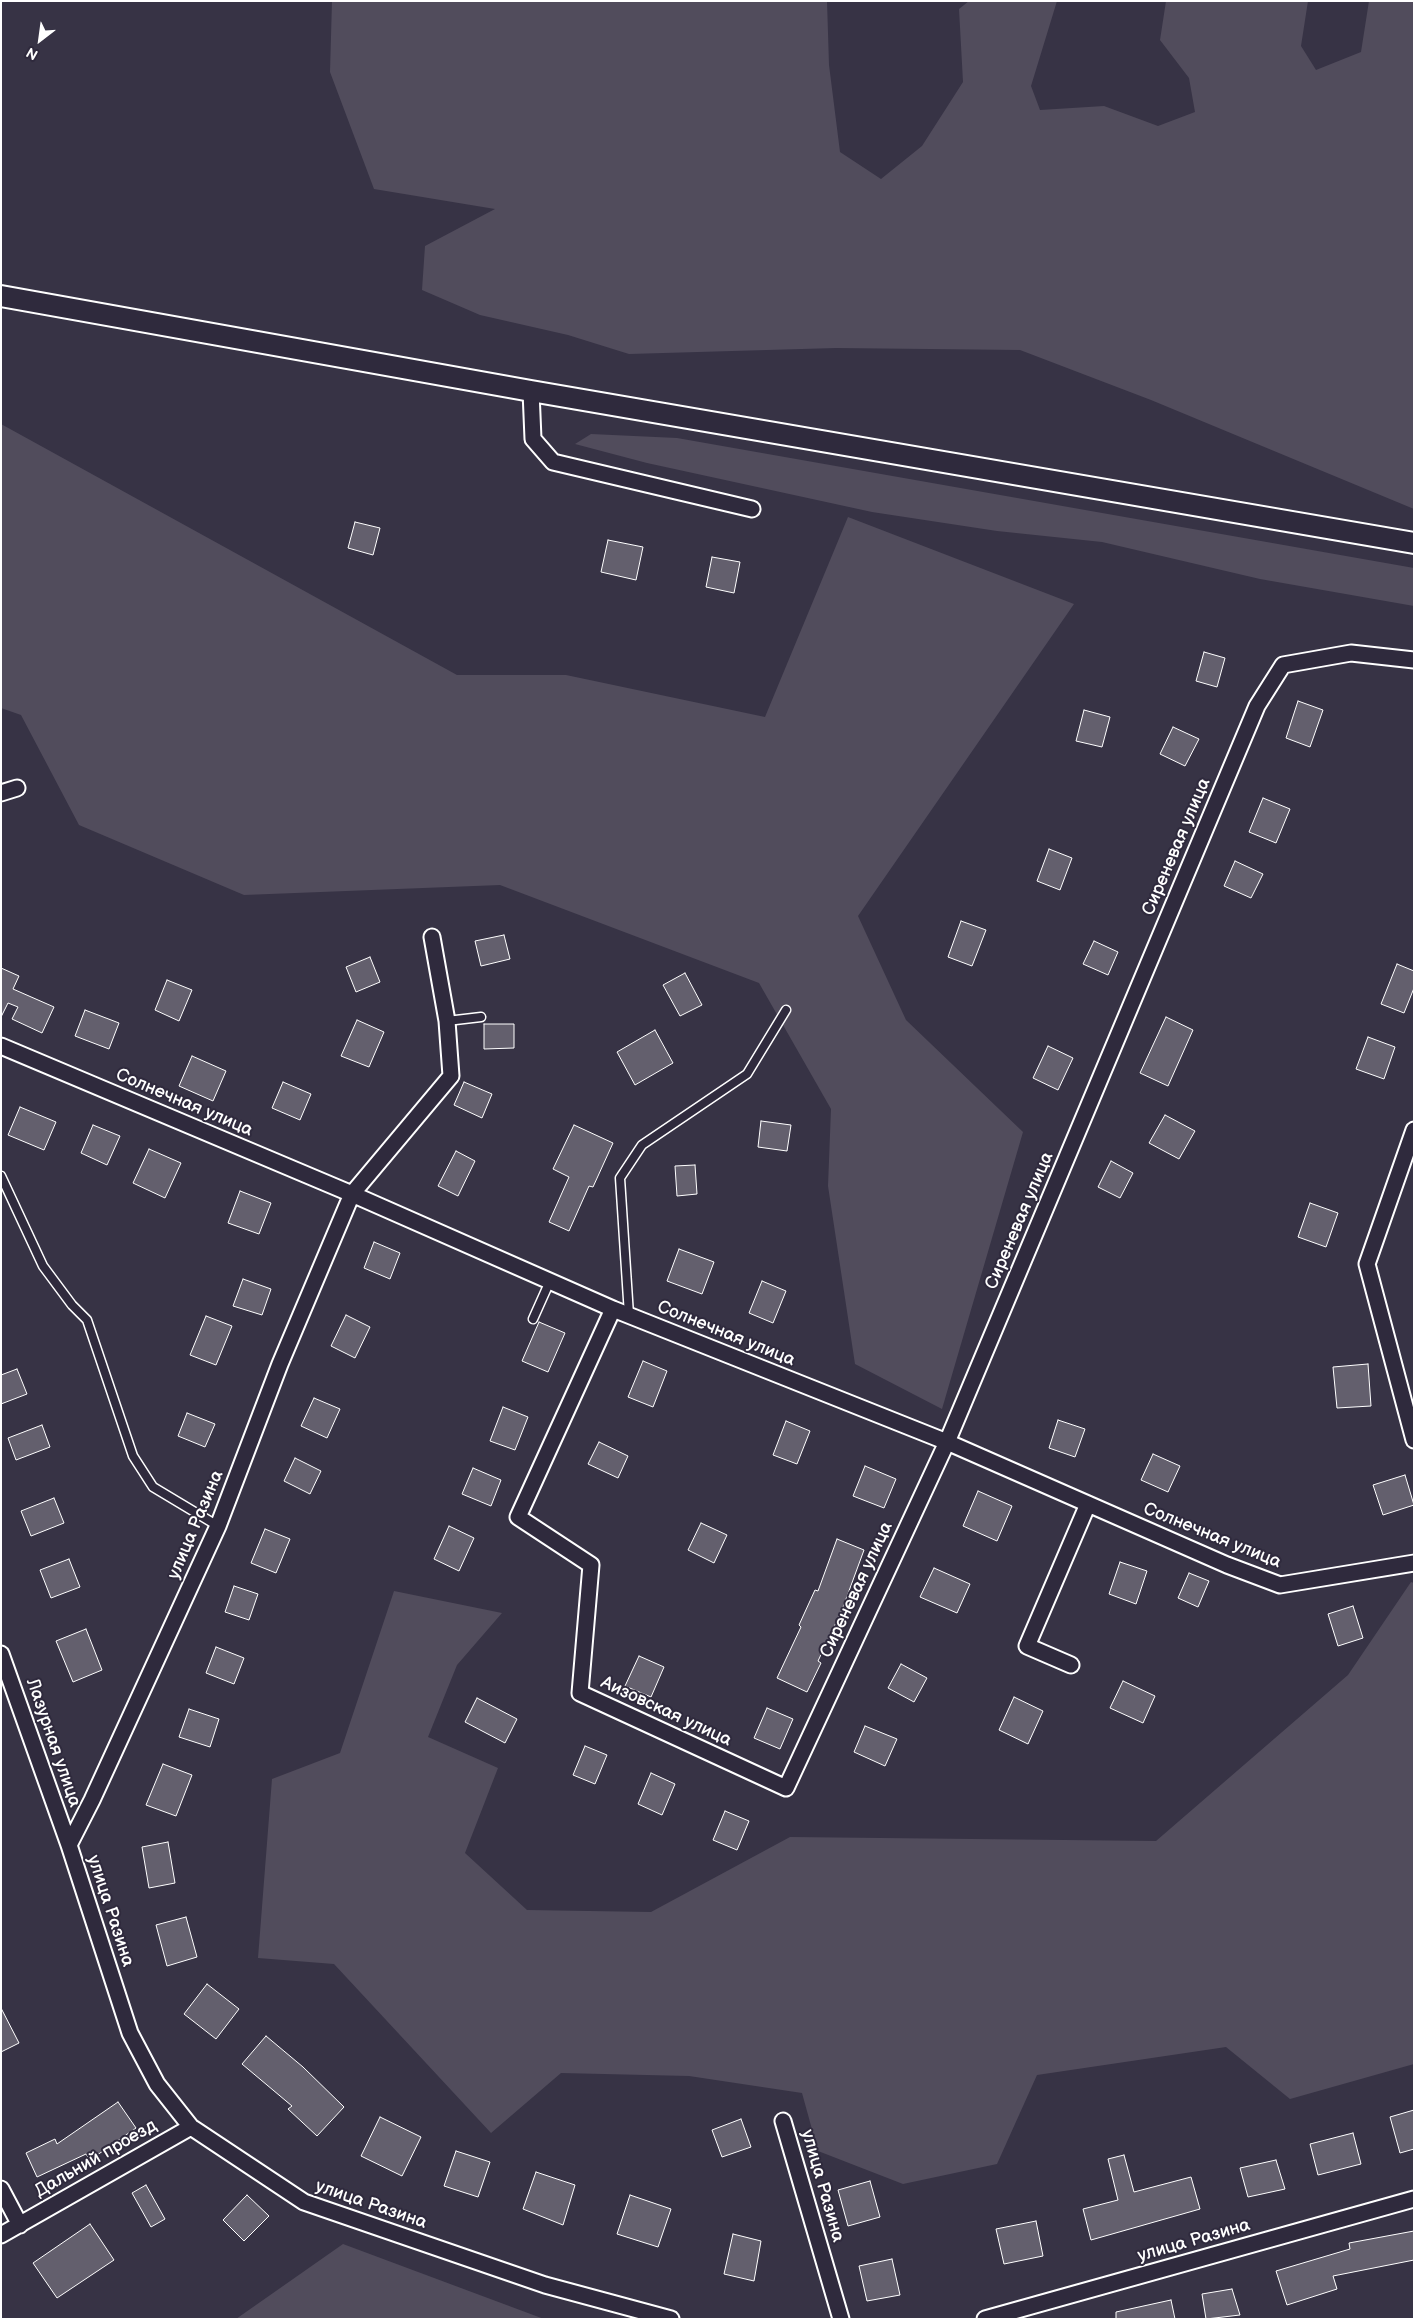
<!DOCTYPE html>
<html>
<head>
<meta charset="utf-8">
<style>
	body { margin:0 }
	#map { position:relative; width:1415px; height:2320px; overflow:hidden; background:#373345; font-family:"Balsamiq Sans",sans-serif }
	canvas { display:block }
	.frame { position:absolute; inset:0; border:2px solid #fff; pointer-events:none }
	.north { position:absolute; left:15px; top:15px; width:50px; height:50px; -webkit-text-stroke:4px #2f2a3d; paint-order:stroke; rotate:210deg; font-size:14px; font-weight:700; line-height:20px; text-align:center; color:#fff }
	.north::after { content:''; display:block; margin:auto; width:18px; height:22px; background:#fff; clip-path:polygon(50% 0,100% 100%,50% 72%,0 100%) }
</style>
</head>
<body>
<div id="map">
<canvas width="1415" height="2320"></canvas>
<div class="frame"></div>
<div class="north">N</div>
</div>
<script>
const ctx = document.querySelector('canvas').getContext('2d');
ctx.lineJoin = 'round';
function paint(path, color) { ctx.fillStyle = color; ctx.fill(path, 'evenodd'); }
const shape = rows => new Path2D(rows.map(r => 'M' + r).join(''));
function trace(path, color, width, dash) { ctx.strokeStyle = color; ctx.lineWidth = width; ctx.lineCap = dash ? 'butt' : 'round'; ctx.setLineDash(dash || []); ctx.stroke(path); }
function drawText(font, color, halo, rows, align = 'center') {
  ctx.font = font + ' "Balsamiq Sans",sans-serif'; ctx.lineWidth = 4; ctx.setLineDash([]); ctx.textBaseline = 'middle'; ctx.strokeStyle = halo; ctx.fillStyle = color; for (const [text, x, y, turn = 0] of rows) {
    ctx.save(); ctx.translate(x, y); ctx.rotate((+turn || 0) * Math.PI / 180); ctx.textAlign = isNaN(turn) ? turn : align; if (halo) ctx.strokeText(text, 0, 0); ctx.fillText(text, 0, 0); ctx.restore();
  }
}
paint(shape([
	[332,1,827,1,829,65,840,152,881,179,922,146,963,82,959,9,969,1,1057,1,1031,86,1040,110,1104,106,1158,126,1195,112,1189,78,1160,40,1166,1,1308,1,1301,46,1316,70,1361,52,1369,1,1414,1,1414,509,1151,400,1020,350,836,348,629,354,568,335,480,315,422,290,425,246,495,209,374,189,330,72],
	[1,424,457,675,566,675,765,717,848,517,1074,604,858,916,906,1020,1023,1132,942,1409,855,1364,828,1186,831,1109,759,983,500,885,244,895,79,825,21,715,1,708],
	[591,434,677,438,1414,568,1414,606,1260,579,1102,542,997,531,872,512,647,463,575,444],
	[1411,1582,1414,1583,1414,2064,1290,2099,1226,2047,1037,2075,997,2164,903,2184,818,2151,802,2093,689,2076,561,2073,491,2133,334,1964,258,1958,272,1779,340,1753,394,1591,502,1613,457,1665,428,1737,498,1768,465,1853,527,1910,651,1912,790,1837,1156,1841,1348,1675],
	[343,2244,544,2319,236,2319]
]), '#514c5c');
const building = shape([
	[355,522,380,528,373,555,348,548,355,522],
	[608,540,643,547,636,580,601,572,608,540],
	[712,557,740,562,734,593,706,587,712,557],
	[1204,652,1225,658,1217,687,1196,681,1204,652],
	[1298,701,1323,710,1310,747,1286,738,1298,701],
	[1084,710,1110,717,1102,747,1076,741,1084,710],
	[1173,727,1199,739,1185,766,1160,754,1173,727],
	[1263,798,1290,809,1276,843,1249,832,1263,798],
	[1049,849,1072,858,1060,890,1037,881,1049,849],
	[1235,861,1263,874,1251,898,1224,886,1235,861],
	[961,921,986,930,972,966,948,957,961,921],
	[504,935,510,959,481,966,475,941,504,935],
	[1094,941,1118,952,1108,975,1083,964,1094,941],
	[370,957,380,982,356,992,346,967,370,957],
	[1397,964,1414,971,1414,988,1404,1013,1381,1004,1397,964],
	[1,968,19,976,13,989,54,1007,42,1033,12,1019,18,1007,8,1003,1,1017,1,968],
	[685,973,702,1005,680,1016,663,985,685,973],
	[167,980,192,990,179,1021,155,1010,167,980],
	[85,1010,119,1023,109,1049,75,1036,85,1010],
	[1166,1017,1193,1030,1168,1086,1140,1073,1166,1017],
	[357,1020,384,1032,369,1067,341,1056,357,1020],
	[484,1024,514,1024,514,1048,484,1049,484,1024],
	[655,1030,673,1063,635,1085,617,1052,655,1030],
	[1368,1037,1395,1047,1384,1079,1356,1069,1368,1037],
	[1048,1046,1073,1058,1058,1090,1033,1078,1048,1046],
	[192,1056,226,1071,213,1101,179,1086,192,1056],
	[283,1082,311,1094,300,1120,272,1108,283,1082],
	[464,1082,492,1094,482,1118,454,1105,464,1082],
	[20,1107,56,1122,44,1150,8,1135,20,1107],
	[1165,1115,1195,1131,1179,1159,1149,1143,1165,1115],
	[761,1121,791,1125,787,1151,758,1147,761,1121],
	[93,1125,120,1136,107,1165,81,1153,93,1125],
	[574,1125,613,1143,593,1187,589,1186,569,1231,549,1222,569,1177,553,1169,574,1125],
	[149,1149,181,1163,165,1198,133,1183,149,1149],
	[456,1151,475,1161,458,1196,438,1186,456,1151],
	[1111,1161,1133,1173,1120,1198,1098,1187,1111,1161],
	[695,1165,697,1194,677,1196,675,1166,695,1165],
	[240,1191,271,1203,259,1234,228,1223,240,1191],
	[1310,1203,1338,1213,1326,1247,1298,1237,1310,1203],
	[374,1242,400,1253,390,1279,364,1268,374,1242],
	[679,1249,714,1262,702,1294,667,1281,679,1249],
	[243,1279,271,1289,262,1315,233,1306,243,1279],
	[762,1281,786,1291,773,1323,749,1313,762,1281],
	[346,1315,370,1327,355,1358,331,1346,346,1315],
	[206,1316,232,1326,216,1365,190,1355,206,1316],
	[539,1322,565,1333,548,1372,522,1361,539,1322],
	[643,1361,667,1371,653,1407,628,1397,643,1361],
	[1368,1364,1371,1406,1337,1408,1333,1367,1368,1364],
	[17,1369,27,1394,1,1404,1,1375,17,1369],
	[314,1398,340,1409,327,1438,301,1426,314,1398],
	[503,1407,528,1417,515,1450,490,1441,503,1407],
	[187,1413,215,1424,205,1447,178,1436,187,1413],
	[1058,1420,1085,1429,1075,1457,1049,1448,1058,1420],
	[786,1421,810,1431,797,1464,773,1455,786,1421],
	[42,1425,50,1447,16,1460,8,1438,42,1425],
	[599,1442,628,1456,618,1478,588,1464,599,1442],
	[1153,1454,1180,1466,1168,1492,1141,1480,1153,1454],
	[295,1458,321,1471,310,1494,284,1481,295,1458],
	[865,1466,896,1479,884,1508,853,1496,865,1466],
	[473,1468,501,1480,491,1506,462,1494,473,1468],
	[1405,1475,1414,1505,1383,1515,1373,1485,1405,1475],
	[978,1491,1012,1506,997,1541,963,1526,978,1491],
	[54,1498,64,1523,31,1536,21,1511,54,1498],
	[701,1523,727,1535,714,1563,688,1550,701,1523],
	[449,1526,474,1538,459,1571,434,1559,449,1526],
	[265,1529,290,1539,276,1573,251,1563,265,1529],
	[837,1539,864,1550,842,1610,818,1661,821,1663,807,1692,777,1678,801,1627,799,1625,815,1590,818,1591,837,1539],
	[69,1559,80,1587,51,1598,40,1570,69,1559],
	[1120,1562,1147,1571,1136,1604,1109,1594,1120,1562],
	[934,1568,970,1584,957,1613,920,1597,934,1568],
	[1189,1573,1209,1581,1198,1607,1178,1598,1189,1573],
	[234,1586,258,1594,249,1620,225,1612,234,1586],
	[1353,1606,1363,1638,1338,1646,1328,1614,1353,1606],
	[86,1629,102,1670,73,1682,56,1641,86,1629],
	[216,1647,244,1658,234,1684,206,1673,216,1647],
	[639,1656,664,1667,651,1697,625,1686,639,1656],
	[901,1664,927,1678,914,1702,888,1688,901,1664],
	[1123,1681,1155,1696,1143,1723,1110,1708,1123,1681],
	[1014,1697,1043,1711,1028,1744,999,1730,1014,1697],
	[477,1698,517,1719,505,1743,465,1722,477,1698],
	[767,1708,793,1719,780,1749,754,1738,767,1708],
	[189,1709,219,1719,210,1747,179,1737,189,1709],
	[865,1726,897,1739,885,1766,854,1752,865,1726],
	[585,1746,607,1755,595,1784,573,1775,585,1746],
	[163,1764,192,1775,176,1816,146,1805,163,1764],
	[651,1773,675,1784,662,1815,638,1804,651,1773],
	[725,1811,749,1821,737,1850,713,1840,725,1811],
	[168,1842,175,1883,149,1888,142,1847,168,1842],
	[186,1917,197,1957,167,1966,156,1925,186,1917],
	[207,1984,239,2009,216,2039,184,2014,207,1984],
	[1,2008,19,2043,1,2052,1,2008],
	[266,2036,303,2067,344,2107,317,2136,288,2109,292,2106,242,2064,266,2036],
	[118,2102,136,2128,90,2160,86,2154,37,2177,26,2153,55,2139,57,2144,118,2102],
	[1414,2110,1414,2149,1400,2153,1390,2117,1414,2110],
	[380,2117,421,2137,402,2176,361,2156,380,2117],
	[741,2119,751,2147,722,2157,712,2130,741,2119],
	[1353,2133,1361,2164,1318,2175,1310,2144,1353,2133],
	[456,2151,490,2162,478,2197,444,2186,456,2151],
	[1124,2155,1134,2192,1191,2177,1200,2209,1091,2240,1083,2209,1118,2200,1108,2159,1124,2155],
	[1276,2160,1285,2189,1248,2197,1240,2168,1276,2160],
	[536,2172,575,2185,563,2225,523,2209,536,2172],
	[870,2181,880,2217,848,2226,838,2190,870,2181],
	[146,2185,165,2219,151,2227,132,2193,146,2185],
	[247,2195,269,2216,244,2241,223,2220,247,2195],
	[630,2195,671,2209,658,2247,617,2234,630,2195],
	[1036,2221,1043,2256,1004,2264,996,2229,1036,2221],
	[90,2224,114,2260,57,2298,33,2263,90,2224],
	[1414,2231,1414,2260,1333,2276,1337,2289,1287,2305,1276,2271,1350,2249,1349,2243,1414,2231],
	[733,2234,761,2241,754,2281,724,2274,733,2234],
	[892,2259,900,2295,867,2301,859,2266,892,2259],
	[1232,2289,1240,2315,1206,2319,1202,2294,1232,2289],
	[1171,2300,1175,2319,1116,2319,1116,2312,1171,2300]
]);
paint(building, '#635f6d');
trace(building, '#fff', 1);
const service = shape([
	[447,1021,481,1017],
	[1,1176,43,1266,72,1305,87,1320,133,1456,153,1487,218,1526],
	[629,1315,620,1178,642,1145,747,1074,786,1010],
	[533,1319,550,1281]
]);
const minor = shape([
	[531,391,533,439,553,462,752,509],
	[1,793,17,788],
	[1,1046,352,1194,613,1309,947,1442,1227,1565,1280,1585,1414,1563],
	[1414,1130,1367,1264,1414,1440],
	[613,1309,518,1517,591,1565,580,1693,786,1788,947,1442,1257,706,1283,665,1351,653,1414,660],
	[1,1654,69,1845,130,2033,157,2084,191,2127,304,2202,545,2285,671,2319],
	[1071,1665,1027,1646,1088,1504],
	[69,1845,92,1800,218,1526,280,1364,352,1194,451,1076,447,1021,432,937],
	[783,2121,841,2319],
	[1,2189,20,2225],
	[1,2235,191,2127],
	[985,2319,1414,2199]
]);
const tertiary = shape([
	[1,296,531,391,1414,543]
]);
trace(service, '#fff', 11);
trace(minor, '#fff', 19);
trace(tertiary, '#fff', 24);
trace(service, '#2f2a3d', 8);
trace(minor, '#2f2a3d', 15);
trace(tertiary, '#2f2a3d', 20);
drawText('18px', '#fff', '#2f2a3d', [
	["Сиреневая улица",1177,847,-67],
	["Солнечная улица",184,1103,23],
	["Сиреневая улица",1020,1221,-67],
	["Солнечная улица",726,1334,22],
	["улица Разина",196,1525,-67],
	["Солнечная улица",1212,1536,22],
	["Сиреневая улица",857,1590,-65],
	["Аизовская улица",666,1712,25],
	["Лазурная улица",53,1743,71],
	["улица Разина",110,1911,72],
	["Дальний проезд",96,2159,-30],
	["улица Разина",822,2186,74],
	["улица Разина",371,2205,19],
	["улица Разина",1194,2241,-16]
]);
</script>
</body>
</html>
